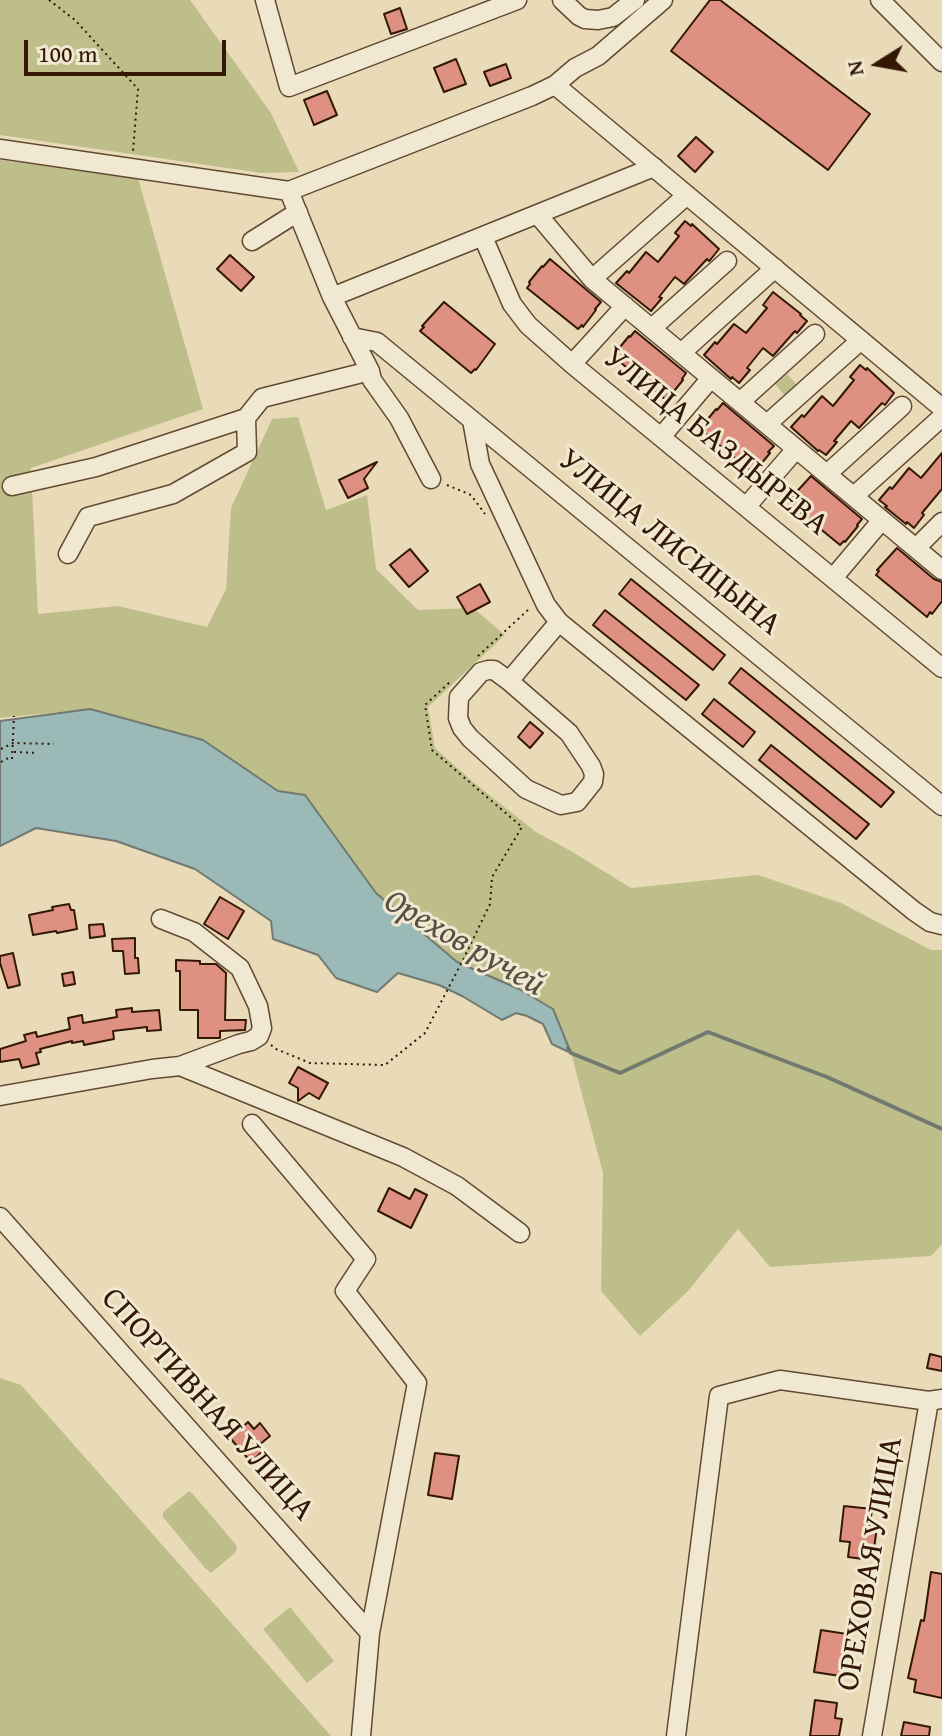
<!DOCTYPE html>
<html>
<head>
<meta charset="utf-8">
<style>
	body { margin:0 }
	#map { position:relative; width:942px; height:1736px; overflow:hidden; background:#eadbb8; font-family:"Gentium Book Plus",serif }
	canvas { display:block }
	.north { position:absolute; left:838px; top:24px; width:80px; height:80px; -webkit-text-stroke:6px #f1e8d1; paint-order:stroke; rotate:259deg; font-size:22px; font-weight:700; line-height:32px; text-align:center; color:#331806 }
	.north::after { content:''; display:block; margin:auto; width:28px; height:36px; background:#331806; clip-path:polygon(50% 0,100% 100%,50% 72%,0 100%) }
	.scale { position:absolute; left:24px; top:40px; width:202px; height:36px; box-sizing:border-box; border:4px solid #331806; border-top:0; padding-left:10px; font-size:24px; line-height:28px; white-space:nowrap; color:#331806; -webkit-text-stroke:6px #f1e8d1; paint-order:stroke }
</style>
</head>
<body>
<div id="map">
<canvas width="942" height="1736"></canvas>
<div class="north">N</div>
<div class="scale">100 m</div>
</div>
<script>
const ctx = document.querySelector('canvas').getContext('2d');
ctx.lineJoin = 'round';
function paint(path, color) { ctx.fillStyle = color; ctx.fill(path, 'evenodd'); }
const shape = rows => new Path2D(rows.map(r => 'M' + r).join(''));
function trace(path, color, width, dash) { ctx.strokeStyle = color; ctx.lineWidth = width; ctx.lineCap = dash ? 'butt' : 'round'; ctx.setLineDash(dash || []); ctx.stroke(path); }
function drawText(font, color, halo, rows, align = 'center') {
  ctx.font = font + ' "Gentium Book Plus",serif'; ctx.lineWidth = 6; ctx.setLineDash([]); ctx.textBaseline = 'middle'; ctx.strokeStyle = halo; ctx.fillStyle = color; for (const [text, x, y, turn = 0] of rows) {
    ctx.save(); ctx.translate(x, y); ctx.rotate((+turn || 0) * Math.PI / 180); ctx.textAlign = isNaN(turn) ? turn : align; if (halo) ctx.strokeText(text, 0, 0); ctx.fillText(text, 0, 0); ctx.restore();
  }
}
paint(shape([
	[0,0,190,0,271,113,299,172,262,173,0,135],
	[0,160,138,178,203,409,31,468,38,614,118,606,207,627,226,589,231,508,272,419,298,417,326,510,367,495,376,569,418,610,473,608,505,635,428,707,435,748,473,782,536,832,571,851,631,888,758,875,841,903,931,950,942,950,942,1244,931,1256,770,1267,738,1229,689,1290,640,1336,601,1291,603,1173,571,1053,562,1029,519,989,457,962,376,893,305,795,278,791,203,740,119,716,90,709,0,718],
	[787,374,797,385,785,396,775,384],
	[0,1378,21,1385,331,1736,0,1736],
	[189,1491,192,1493,237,1546,236,1552,211,1573,205,1568,163,1517,163,1512],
	[290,1607,334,1661,307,1683,263,1629]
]), '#bdbe8a');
const water = shape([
	[90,709,203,740,278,791,305,795,376,893,457,962,519,989,553,1009,571,1053,552,1044,543,1024,527,1016,516,1013,502,1020,462,996,439,985,398,973,377,992,336,978,318,955,273,939,271,921,195,869,116,841,36,828,0,846,0,721,90,709]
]);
paint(water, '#9ab9b7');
trace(water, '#717970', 2);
trace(shape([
	[568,1048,571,1053,620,1073,708,1032,827,1077,942,1129]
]), '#717970', 4);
const building = shape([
	[710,0,720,0,870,114,828,170,671,51,710,0],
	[400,8,407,29,391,34,384,14,400,8],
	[456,59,466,84,444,92,434,68,456,59],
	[506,64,511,78,490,86,484,72,506,64],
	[327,91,337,115,314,125,304,100,327,91],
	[696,137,713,152,695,172,678,156,696,137],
	[685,221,691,226,692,224,719,249,711,259,709,261,707,259,684,284,675,277,659,297,662,298,651,311,616,283,627,271,629,273,646,252,658,262,679,236,675,233,685,221],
	[230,255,254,277,241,291,217,269,230,255],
	[550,259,601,302,595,309,596,310,583,327,582,325,578,329,527,288,530,284,529,282,542,266,543,267,550,259],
	[773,292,801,314,800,315,807,321,797,333,795,331,773,356,763,348,747,368,750,370,739,383,732,377,731,379,704,355,715,342,717,344,734,324,746,333,767,308,763,305,773,292],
	[444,302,495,344,476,370,475,369,471,373,420,331,424,327,422,326,444,302],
	[635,331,686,373,682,379,683,380,670,396,668,395,665,399,614,357,617,353,616,352,629,336,630,337,635,331],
	[860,365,866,370,867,368,894,393,885,405,882,403,859,428,851,421,834,441,837,442,826,455,819,450,818,451,791,427,802,415,804,417,822,396,833,406,854,380,850,377,860,365],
	[723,403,774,446,768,452,770,453,757,469,755,468,752,472,701,430,704,426,703,425,716,409,717,410,723,403],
	[942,453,942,489,922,513,924,515,914,528,907,522,906,524,885,507,887,506,879,500,890,487,892,489,909,468,921,478,942,453],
	[377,462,364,479,368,488,348,498,339,480,377,462],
	[811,476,862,519,857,525,858,526,845,542,844,541,840,545,789,503,792,499,791,498,811,476],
	[897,548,934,579,942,582,942,601,932,614,930,612,927,617,876,575,879,571,877,570,897,548],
	[410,549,428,571,409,587,390,565,410,549],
	[631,579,725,655,713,670,619,594,631,579],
	[480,584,490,602,467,614,457,597,480,584],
	[605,610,699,685,686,700,593,625,605,610],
	[741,668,894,792,881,807,729,683,741,668],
	[714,699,755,732,743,747,702,714,714,699],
	[530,722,543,733,530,748,518,737,530,722],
	[771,745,869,824,856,839,759,760,771,745],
	[220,897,244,911,228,939,204,924,220,897],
	[69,904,71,910,74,910,77,929,57,933,56,931,33,935,29,915,53,910,52,907,69,904],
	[103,924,105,936,90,938,89,925,103,924],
	[135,938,135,958,138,958,139,973,125,974,123,951,113,951,112,939,135,938],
	[13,953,20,985,8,988,0,963,0,956,13,953],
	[176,960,200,961,200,964,216,964,226,973,225,1020,246,1020,245,1030,220,1031,220,1038,198,1038,198,1010,180,1010,180,971,176,971,176,960],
	[73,972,75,984,64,986,62,974,73,972],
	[132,1008,132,1012,159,1010,161,1030,147,1031,147,1027,113,1031,114,1039,84,1045,83,1041,72,1043,72,1041,40,1049,41,1052,36,1053,39,1064,22,1068,19,1059,0,1062,0,1049,26,1041,24,1035,36,1032,37,1037,70,1029,68,1018,82,1015,83,1023,117,1017,116,1010,132,1008],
	[298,1067,328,1083,319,1099,309,1093,298,1101,298,1088,289,1083,298,1067],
	[389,1188,410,1199,415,1189,427,1195,411,1228,378,1211,389,1188],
	[930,1354,942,1357,942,1371,927,1368,930,1354],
	[248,1422,254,1429,260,1423,270,1436,259,1445,264,1450,251,1462,230,1438,248,1422],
	[435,1453,459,1456,452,1499,428,1495,435,1453],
	[844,1506,872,1509,870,1525,877,1526,874,1549,864,1548,863,1559,848,1557,850,1542,840,1541,844,1506],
	[931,1572,942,1574,942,1698,914,1692,916,1680,908,1678,921,1620,924,1621,931,1572],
	[821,1630,847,1634,840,1676,814,1672,821,1630],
	[815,1700,837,1703,835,1718,842,1719,839,1736,810,1736,815,1700],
	[904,1722,930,1727,929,1736,901,1736,904,1722]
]);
paint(building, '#de9081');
trace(building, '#331806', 2);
const minor = shape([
	[265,0,289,87,517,0],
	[562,0,579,16,585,19,598,20,613,17,635,0],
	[880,0,942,62],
	[555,85,942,408],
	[0,149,289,191,532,96,555,85,575,68,598,56,663,0],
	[289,191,332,297,370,371,372,380,399,418,431,479],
	[538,215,592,279,942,570],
	[483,237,512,304,528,325,572,364,942,668],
	[252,241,298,212],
	[592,279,687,195],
	[332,297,654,167],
	[652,328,727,261],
	[352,337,377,342,942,806],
	[681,353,775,268],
	[572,364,625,306],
	[740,402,815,334],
	[472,420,480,464,546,605,559,622,914,911,930,922,942,925],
	[767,424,861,340],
	[661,437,711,378],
	[827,474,902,406],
	[12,486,96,467,246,418,262,398,370,371],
	[854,496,942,417],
	[746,507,796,449],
	[916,548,942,522],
	[68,554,88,517,173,494,247,452,246,418],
	[833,578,882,520],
	[488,670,494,670,509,681,569,733,591,766,594,774,593,782,577,802,561,805,526,789,470,738,462,728,458,718,459,697,481,672,488,670],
	[509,681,559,622],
	[161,919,194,932,240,968,258,1006,262,1028,259,1036,251,1041,239,1044,180,1066],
	[0,1096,152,1069,180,1066,403,1157,457,1186,520,1233],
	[252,1124,366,1259,345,1291,417,1383,370,1633,361,1736],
	[0,1217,370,1633],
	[676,1736,719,1396,780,1380,929,1401,942,1399],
	[872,1736,929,1401]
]);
trace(minor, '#614932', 21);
trace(shape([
	[49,0,75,20,138,89,133,151],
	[447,485,471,495,485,514],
	[478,656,529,609],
	[1,749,13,743,54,744],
	[14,752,38,753],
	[12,759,14,716],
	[1,762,10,757],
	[271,1045,276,1049,310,1063,385,1065,425,1033,464,958,490,904,492,877,522,827,432,750,425,705,450,682]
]), '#331806', 2, [2, 4]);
trace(minor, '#f1e8d1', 18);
drawText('32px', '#331806', '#f1e8d1', [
	["УЛИЦА БАЗДЫРЕВА",715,442,39],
	["УЛИЦА ЛИСИЦЫНА",669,543,39],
	["СПОРТИВНАЯ УЛИЦА",207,1405,48],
	["ОРЕХОВАЯ УЛИЦА",871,1564,-80]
]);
drawText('italic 34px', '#575044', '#f1e8d1', [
	["Орехов ручей",464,944,30]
]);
</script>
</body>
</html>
